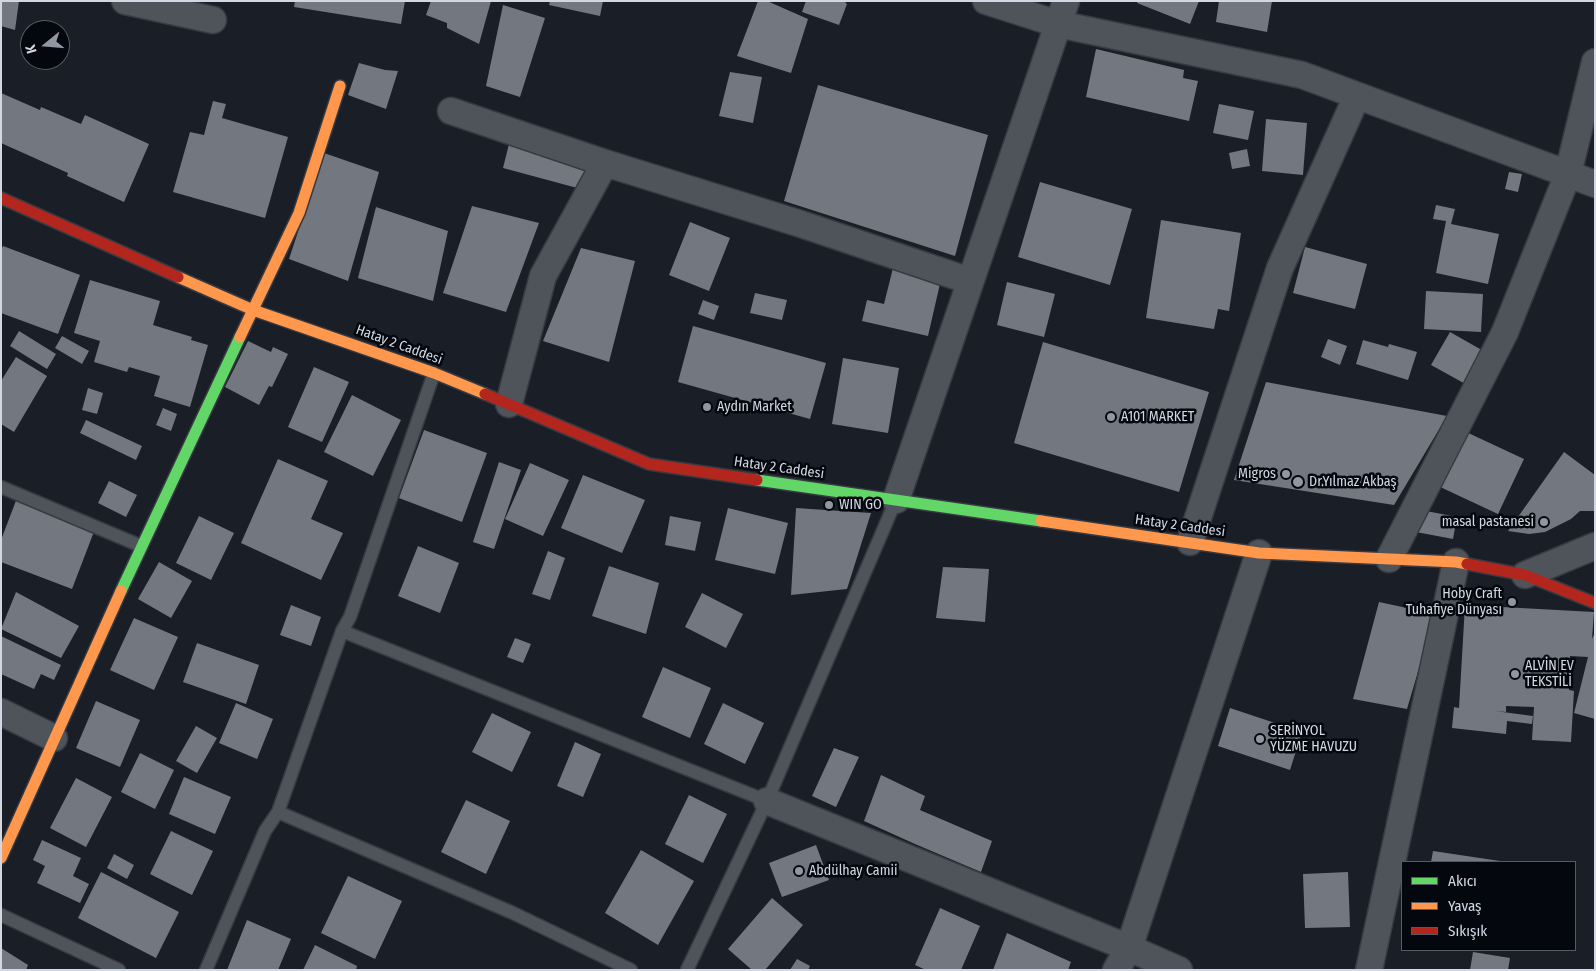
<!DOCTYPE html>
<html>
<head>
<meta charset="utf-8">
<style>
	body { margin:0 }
	#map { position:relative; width:1596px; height:971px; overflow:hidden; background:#191e27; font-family:"Fira Sans Condensed",sans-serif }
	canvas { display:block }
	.frame { position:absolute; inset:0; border:2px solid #d1d8e3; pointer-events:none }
	.legend { position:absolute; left:1401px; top:861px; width:175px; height:90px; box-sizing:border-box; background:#04070e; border:1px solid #565b63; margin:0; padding:6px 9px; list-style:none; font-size:15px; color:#d1d8e3 }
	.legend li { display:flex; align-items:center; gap:10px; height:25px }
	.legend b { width:25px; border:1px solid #565b63 }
	.north { position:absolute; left:20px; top:20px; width:50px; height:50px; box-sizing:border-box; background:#04070e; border:1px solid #565b63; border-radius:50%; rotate:253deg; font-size:14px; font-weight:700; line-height:20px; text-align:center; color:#d1d8e3 }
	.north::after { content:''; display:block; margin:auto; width:18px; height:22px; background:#9197a1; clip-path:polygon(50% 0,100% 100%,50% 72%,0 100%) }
</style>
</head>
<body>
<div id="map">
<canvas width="1596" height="971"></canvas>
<div class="frame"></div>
<ul class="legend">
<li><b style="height:6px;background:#63d668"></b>Akıcı</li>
<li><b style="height:6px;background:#ff974d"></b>Yavaş</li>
<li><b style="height:6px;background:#b3261e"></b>Sıkışık</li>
</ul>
<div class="north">K</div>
</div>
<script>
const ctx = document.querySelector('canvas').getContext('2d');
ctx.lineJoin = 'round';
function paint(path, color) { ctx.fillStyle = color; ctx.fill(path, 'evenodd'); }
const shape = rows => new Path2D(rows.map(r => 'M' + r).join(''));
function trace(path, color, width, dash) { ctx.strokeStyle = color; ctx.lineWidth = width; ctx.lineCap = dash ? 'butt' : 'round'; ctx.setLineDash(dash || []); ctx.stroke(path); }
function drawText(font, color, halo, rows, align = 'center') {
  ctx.font = font + ' "Fira Sans Condensed",sans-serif'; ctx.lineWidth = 5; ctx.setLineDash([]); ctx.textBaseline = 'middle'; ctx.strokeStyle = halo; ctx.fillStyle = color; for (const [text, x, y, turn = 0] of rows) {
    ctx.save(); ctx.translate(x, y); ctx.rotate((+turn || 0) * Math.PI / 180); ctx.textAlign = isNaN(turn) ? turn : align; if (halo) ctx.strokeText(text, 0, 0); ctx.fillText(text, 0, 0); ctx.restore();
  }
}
paint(shape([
	[1,1,19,1,15,30,1,26],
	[295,1,405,1,401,24,294,7],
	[431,1,491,1,479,44,447,28,447,23,426,15],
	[550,1,603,1,600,16,549,5],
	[758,1,767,1,808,19,791,73,737,56],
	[806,1,844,1,847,4,839,25,802,12],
	[1138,1,1199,1,1190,24,1137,3],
	[1219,1,1272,1,1267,32,1216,22],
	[503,5,545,18,520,97,486,86],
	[1096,49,1184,70,1183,78,1198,81,1189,121,1086,97],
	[359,63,385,70,398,71,386,109,348,95],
	[730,72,762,77,753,123,719,116],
	[818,85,988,135,955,256,784,201],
	[1,93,40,110,41,107,81,124,85,115,149,144,124,202,67,176,68,173,1,143],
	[213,101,226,104,222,118,288,137,265,218,173,192,190,132,204,135],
	[1219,104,1254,111,1248,140,1213,133],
	[1266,119,1307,123,1303,175,1262,171],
	[509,144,587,165,581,189,503,168],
	[1247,149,1250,166,1232,169,1229,153],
	[324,153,379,172,348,281,289,259],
	[1509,172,1522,174,1518,192,1505,189],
	[1040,182,1132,209,1110,285,1018,257],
	[1436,205,1455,209,1451,224,1499,234,1488,284,1436,273,1446,221,1433,219],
	[472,206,539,223,506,312,443,293],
	[376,207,448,231,433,301,358,278],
	[1161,220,1241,233,1229,311,1218,309,1214,329,1146,318],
	[690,222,730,238,709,291,669,275],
	[3,246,80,275,58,334,1,313,1,250],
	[1305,247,1367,264,1355,309,1293,293],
	[581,248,635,261,609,362,543,341],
	[894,264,942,275,928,336,862,321,867,300,884,304],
	[90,280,160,301,153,325,192,337,191,340,208,345,190,407,154,396,160,376,129,367,127,372,94,362,100,341,74,333],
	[1007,282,1055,294,1044,337,997,325],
	[1426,291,1483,294,1481,332,1424,329],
	[755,293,787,300,782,320,750,313],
	[703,300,719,306,714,320,698,314],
	[693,326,826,363,810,419,678,382],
	[19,331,56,354,47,369,10,346],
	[1450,332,1487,353,1469,386,1431,365],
	[62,336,89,351,82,364,55,348],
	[1328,339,1347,346,1340,365,1321,357],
	[1363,340,1388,347,1389,344,1417,352,1408,380,1356,364],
	[248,341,271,352,273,347,288,354,272,387,269,386,259,405,225,387],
	[1043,342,1209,392,1179,492,1014,443],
	[16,357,47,376,14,432,1,424,1,381],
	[843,358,899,368,888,433,832,424],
	[314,367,349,382,322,442,288,427],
	[1266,382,1447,416,1394,505,1234,480],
	[88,388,103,393,97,414,82,410],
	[352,395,401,420,373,476,324,452],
	[163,408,177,414,171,431,156,425],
	[86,420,142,446,136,460,80,433],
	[424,430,487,453,462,522,399,498],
	[1464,431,1524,459,1498,514,1438,486],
	[1564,452,1595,475,1595,511,1580,511,1571,519,1545,532,1529,534,1508,531],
	[278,459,328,481,311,519,343,533,321,580,241,543],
	[499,462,521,470,494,549,473,542],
	[530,463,569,480,543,536,505,519],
	[583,475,645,500,622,553,561,528],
	[109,481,137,495,126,517,98,503],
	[17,498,95,529,72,589,1,562,1,540],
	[728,508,788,523,775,574,715,560],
	[796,508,871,513,847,589,791,595],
	[1421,510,1457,517,1453,539,1416,532],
	[199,516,234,533,211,580,176,563],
	[670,516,701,522,695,551,665,545],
	[418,546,459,563,440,613,398,596],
	[548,551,565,558,550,600,532,594],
	[159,562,192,581,171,618,138,599],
	[609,566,659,583,646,634,592,616],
	[943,567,989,569,985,622,936,618],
	[16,592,79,626,61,658,1,629],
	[702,593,743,614,726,648,685,627],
	[1379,602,1435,614,1407,709,1353,699],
	[291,605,321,617,311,646,280,635],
	[1465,605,1594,612,1592,639,1595,632,1595,719,1574,713,1588,657,1570,656,1569,690,1574,691,1571,742,1532,740,1534,707,1506,706,1506,712,1495,711,1533,716,1532,724,1507,721,1506,734,1452,728,1454,707,1459,708],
	[134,618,178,637,154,690,110,670],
	[1,636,61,665,54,680,41,674,34,689,1,674],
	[515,638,531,644,523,663,507,657],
	[197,643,259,665,246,704,183,682],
	[663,667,711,688,690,738,642,717],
	[96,701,140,720,120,767,76,748],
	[236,703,273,719,257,759,219,743],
	[723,703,764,723,745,764,704,744],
	[1230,708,1302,732,1290,770,1218,746],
	[492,713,531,732,512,772,472,752],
	[196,726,217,738,197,773,176,761],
	[575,742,601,754,583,797,557,786],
	[834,748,859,757,836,807,812,796],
	[140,753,174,770,155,809,121,792],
	[881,775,925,796,920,810,992,841,981,872,915,844,864,821],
	[184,777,231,797,215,834,169,814],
	[76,778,112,797,86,847,50,828],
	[689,795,727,814,703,863,665,844],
	[466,800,510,821,486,874,441,852],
	[171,831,213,851,192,895,150,874],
	[42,840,81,858,73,876,89,884,80,903,37,883,45,866,33,860],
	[816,845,829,880,782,897,769,863],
	[641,850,694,881,658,945,605,913],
	[1433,851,1500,861,1500,862,1431,862],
	[114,854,134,865,127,879,107,868],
	[101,872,179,912,156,958,78,918],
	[1348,872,1350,927,1305,928,1303,874],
	[348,876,402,901,375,959,321,933],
	[772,898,803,925,765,970,752,970,728,949],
	[940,908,980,926,961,970,926,970,915,965],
	[247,920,291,939,278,970,227,970],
	[1007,933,1071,962,1068,970,993,970],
	[315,945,357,966,356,970,303,970],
	[1,948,28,965,26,970,1,970],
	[1473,952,1510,958,1508,970,1470,970],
	[797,959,810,966,808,970,790,970]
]), '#737880');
const lane = shape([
	[1,487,141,546],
	[342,631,767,801],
	[278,812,513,913,631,970],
	[1,915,119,970],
	[206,970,265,831,278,812,342,631,350,617,434,373],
	[687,970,767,801,896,500]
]);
const street = shape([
	[125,1,213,20],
	[986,1,1058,24,1302,75,1595,184],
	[451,111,605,163,801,224,970,281],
	[509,404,543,276,605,163],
	[896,500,1066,1],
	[1190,542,1280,268,1357,96],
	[1389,559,1505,332,1568,174,1595,62],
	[1525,575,1595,546],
	[1,712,54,738],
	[767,801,1129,948,1179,970],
	[1116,970,1129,948,1259,553],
	[1369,970,1456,562]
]);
const fast = shape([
	[757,480,1041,521],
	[121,591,240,337]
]);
const slow = shape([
	[178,277,253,310,434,373,485,394],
	[240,337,299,213,340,86],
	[1041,521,1259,553,1456,562,1467,564],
	[1,858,121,591]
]);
const jam = shape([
	[1,198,178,277],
	[485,394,649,464,757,480],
	[1467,564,1525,575,1595,603]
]);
trace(lane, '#373a42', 15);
trace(street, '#373a42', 29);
trace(fast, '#373a42', 14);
trace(slow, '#373a42', 14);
trace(jam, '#373a42', 14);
trace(lane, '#4f545b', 12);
trace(street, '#4f545b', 26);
trace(fast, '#63d668', 11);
trace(slow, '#ff974d', 11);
trace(jam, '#b3261e', 11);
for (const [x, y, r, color] of [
	[707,407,5,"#9197a1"],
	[1111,417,5,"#9197a1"],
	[1286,474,5,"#9197a1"],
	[1298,482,6,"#9197a1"],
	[829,505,5,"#9197a1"],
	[1544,522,5,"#9197a1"],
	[1512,602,5,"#9197a1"],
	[1515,674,5,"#9197a1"],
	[1260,739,5,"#9197a1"],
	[799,871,5,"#9197a1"]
]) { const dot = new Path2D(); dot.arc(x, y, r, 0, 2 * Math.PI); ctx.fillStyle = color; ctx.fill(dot); trace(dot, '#04070e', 2); }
drawText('14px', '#d1d8e3', '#04070e', [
	["Hatay 2 Caddesi",399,345,20],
	["Hatay 2 Caddesi",779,468,8],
	["Hatay 2 Caddesi",1180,526,8]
]);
drawText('14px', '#d1d8e3', '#04070e', [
	["Aydın Market",717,407],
	["A101 MARKET",1121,417],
	["Migros",1276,474,"right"],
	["Dr.Yılmaz Akbaş",1309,482],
	["WIN GO",839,505],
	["masal pastanesi",1534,522,"right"],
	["Hoby Craft",1502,594,"right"],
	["Tuhafiye Dünyası",1502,610,"right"],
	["ALVİN EV",1525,666],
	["TEKSTİLİ",1525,682],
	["SERİNYOL",1270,731],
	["YÜZME HAVUZU",1270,747],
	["Abdülhay Camii",809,871]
], 'left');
</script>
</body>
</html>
